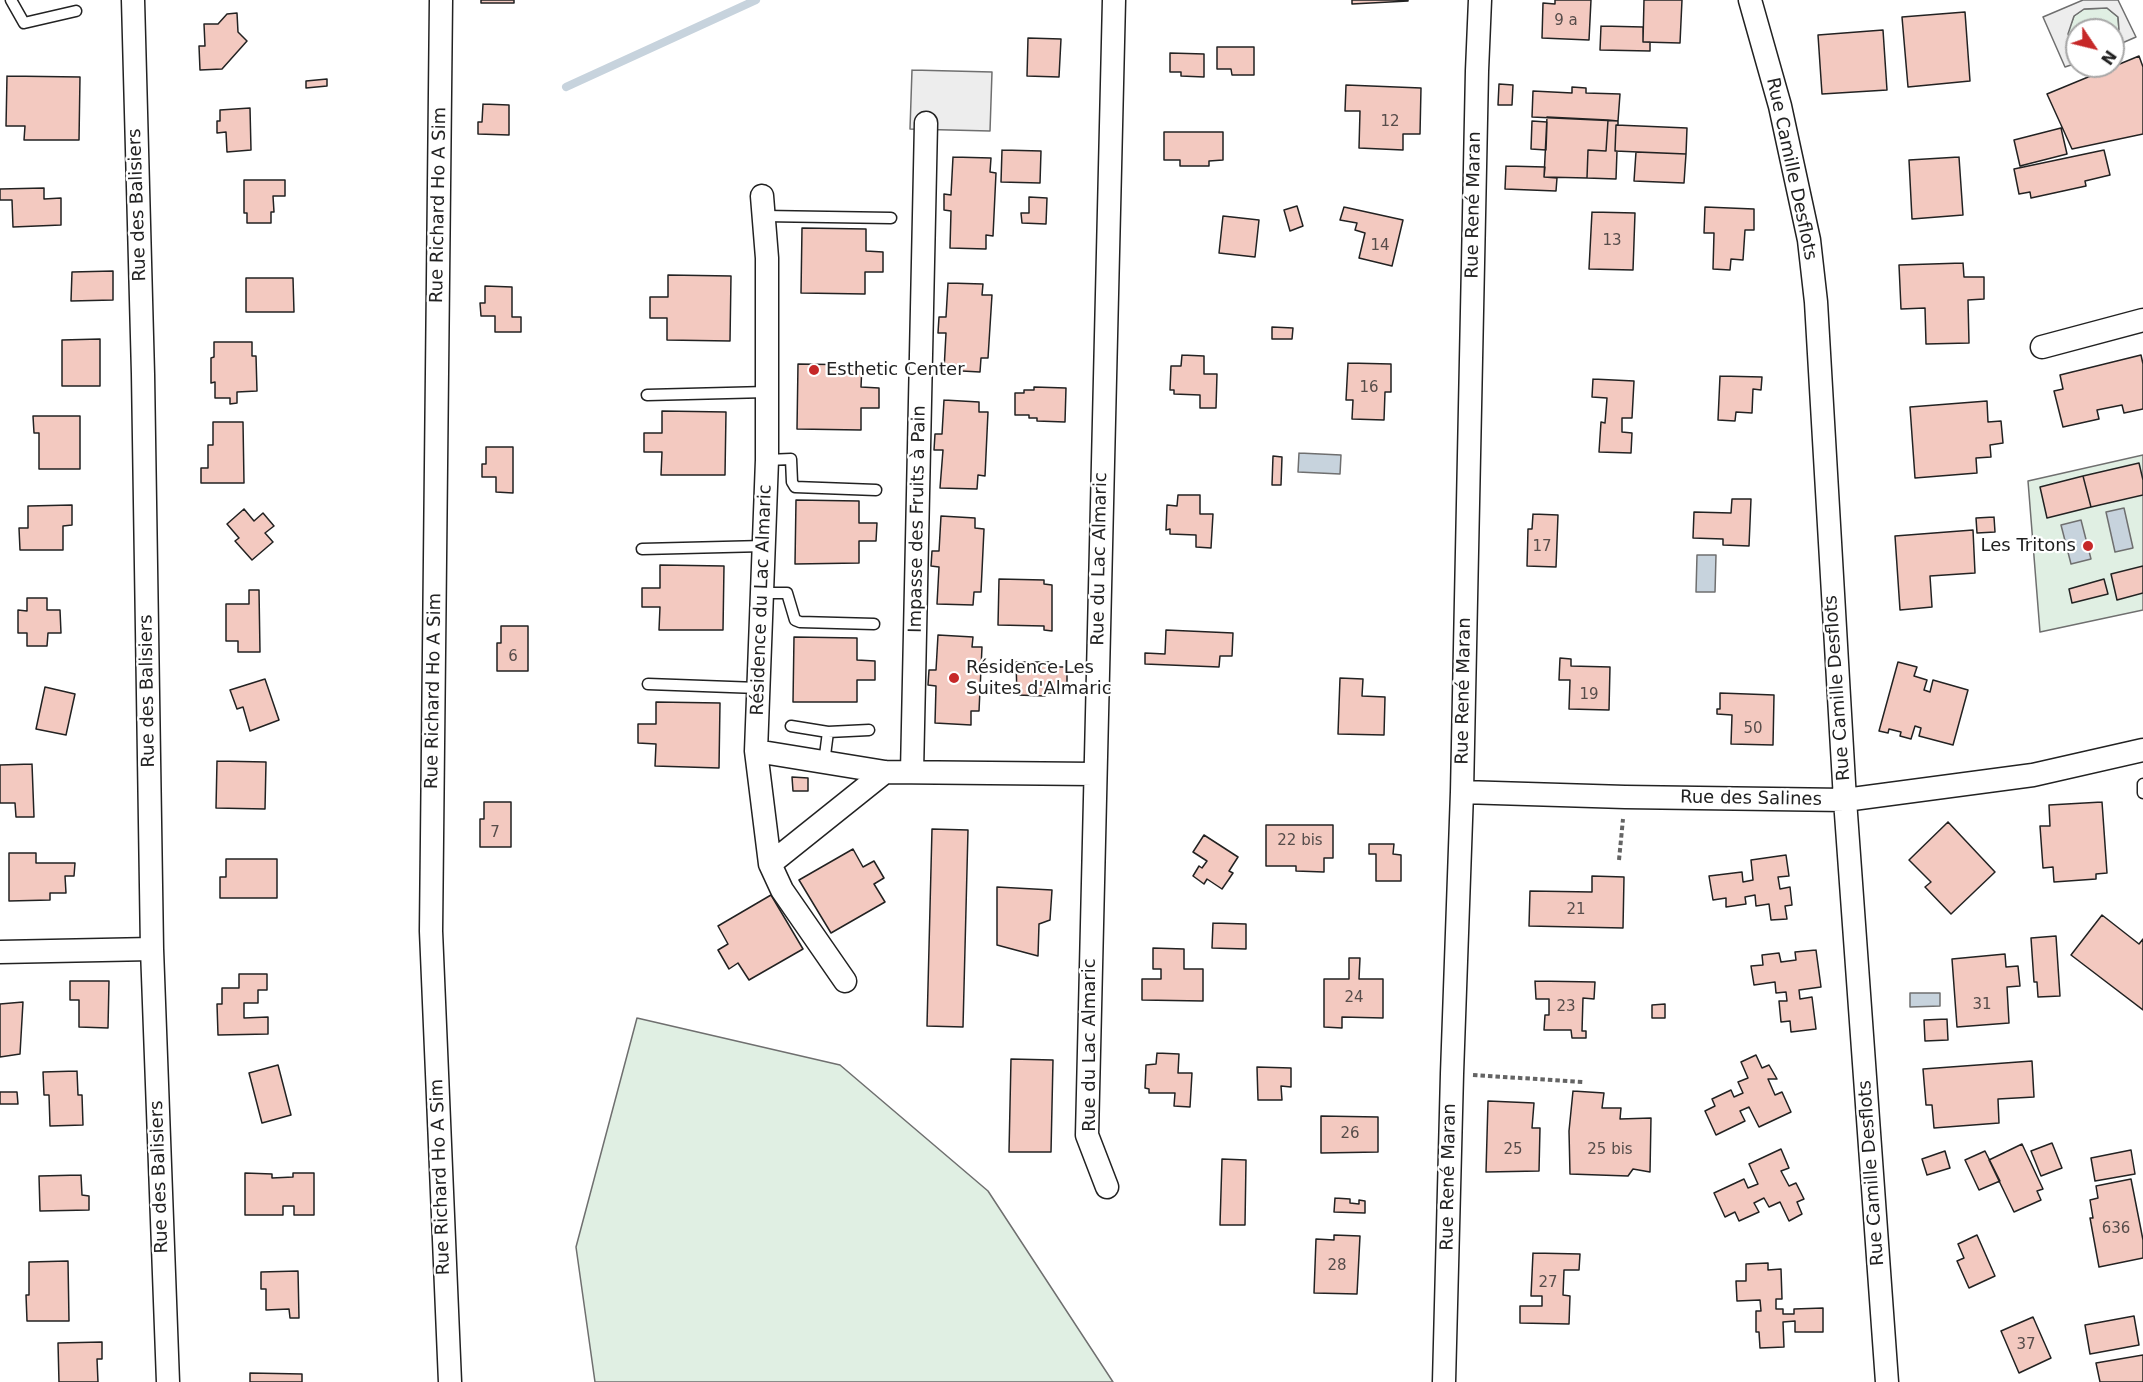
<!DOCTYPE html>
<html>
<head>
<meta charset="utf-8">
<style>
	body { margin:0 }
	#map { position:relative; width:2143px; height:1382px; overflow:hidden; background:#fff; font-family:"DejaVu Sans",sans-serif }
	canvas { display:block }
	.north { position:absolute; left:2065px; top:18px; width:60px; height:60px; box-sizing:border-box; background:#fff; border:2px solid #a7a7a7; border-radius:50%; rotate:125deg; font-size:16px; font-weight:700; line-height:24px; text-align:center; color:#222 }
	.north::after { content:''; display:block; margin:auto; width:21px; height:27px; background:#c62828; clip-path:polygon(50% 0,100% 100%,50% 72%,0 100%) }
</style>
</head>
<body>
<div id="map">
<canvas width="2143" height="1382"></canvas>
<div class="north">N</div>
</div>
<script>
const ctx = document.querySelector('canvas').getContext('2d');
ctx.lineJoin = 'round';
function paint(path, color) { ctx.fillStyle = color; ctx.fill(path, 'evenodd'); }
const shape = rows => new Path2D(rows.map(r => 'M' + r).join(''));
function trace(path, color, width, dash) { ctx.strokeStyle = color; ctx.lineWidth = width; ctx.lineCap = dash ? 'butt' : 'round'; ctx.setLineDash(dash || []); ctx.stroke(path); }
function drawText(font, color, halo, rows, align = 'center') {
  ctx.font = font + ' "DejaVu Sans",sans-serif'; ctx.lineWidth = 4.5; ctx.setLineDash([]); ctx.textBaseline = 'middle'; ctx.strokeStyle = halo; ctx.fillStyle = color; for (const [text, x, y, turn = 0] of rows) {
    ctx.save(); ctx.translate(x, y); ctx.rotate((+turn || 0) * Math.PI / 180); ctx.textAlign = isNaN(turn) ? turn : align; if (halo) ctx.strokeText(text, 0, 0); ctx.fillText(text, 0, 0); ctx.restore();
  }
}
const green = shape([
	[2107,8,2118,17,2119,30,2113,34,2113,30,2077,30,2077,43,2075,43,2067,34,2074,16,2084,9,2107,8],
	[2143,455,2143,610,2040,632,2028,481,2143,455],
	[637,1018,840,1065,988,1191,1113,1382,595,1382,576,1247,637,1018]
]);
paint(green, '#e0efe3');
trace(green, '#6f6f6f', 1.5);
const parking = shape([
	[2083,0,2118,0,2136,37,2113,47,2113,34,2119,30,2118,17,2107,8,2084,9,2074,16,2068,34,2074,43,2077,43,2077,63,2065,67,2043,17,2083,0],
	[912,70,992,72,990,131,910,129,912,70]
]);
paint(parking, '#ededed');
trace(parking, '#6f6f6f', 1.5);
const water = shape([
	[1299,453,1341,455,1340,474,1298,472,1299,453],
	[2124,508,2133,548,2115,552,2106,512,2124,508],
	[2081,520,2091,559,2071,564,2061,525,2081,520],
	[1697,555,1716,555,1715,592,1696,592,1697,555],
	[1910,993,1940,993,1940,1006,1910,1007,1910,993]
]);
paint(water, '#c7d3dd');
trace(water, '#6f6f6f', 1.5);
trace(shape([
	[566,87,756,0]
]), '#c7d3dd', 8);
const building = shape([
	[481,0,514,0,514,3,481,3,481,0],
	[1352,0,1408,0,1408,1,1352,4,1352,0],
	[1555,0,1591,0,1589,40,1542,38,1543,3,1555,4,1555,0],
	[1644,0,1682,0,1680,43,1643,42,1644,0],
	[1965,12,1970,81,1908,87,1902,17,1965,12],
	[237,13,238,32,247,41,222,69,200,70,199,46,205,46,204,24,218,24,227,14,237,13],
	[1601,26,1643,27,1643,42,1650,42,1650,51,1600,50,1601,26],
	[1883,30,1887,90,1822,94,1818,35,1883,30],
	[1028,38,1061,39,1059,77,1027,76,1028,38],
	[1217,47,1254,47,1254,75,1232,75,1231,69,1217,69,1217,47],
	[1170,53,1204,54,1204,77,1181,76,1181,72,1170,72,1170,53],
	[2139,56,2143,67,2143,134,2072,149,2047,94,2139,56],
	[7,76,80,77,79,140,24,140,25,126,6,126,7,76],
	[327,79,327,86,306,88,306,81,327,79],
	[1499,84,1513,85,1512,105,1498,105,1499,84],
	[1346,85,1421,88,1420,134,1403,134,1403,150,1359,148,1360,111,1345,111,1346,85],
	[1572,87,1586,88,1586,93,1620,94,1618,121,1532,117,1533,91,1572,93,1572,87],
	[483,104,509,105,509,135,478,134,478,122,482,122,483,104],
	[250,108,251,150,227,152,226,132,217,133,217,121,220,121,220,110,250,108],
	[1547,117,1608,120,1606,151,1588,150,1587,178,1544,177,1547,117],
	[1608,120,1618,121,1618,125,1616,125,1615,151,1617,151,1616,179,1587,178,1588,150,1606,151,1608,120],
	[1532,121,1547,122,1546,150,1531,149,1532,121],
	[1616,125,1687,128,1686,154,1615,151,1616,125],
	[2061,128,2067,154,2020,166,2014,140,2061,128],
	[1164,132,1223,132,1223,160,1209,161,1209,166,1180,166,1180,160,1164,160,1164,132],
	[1002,150,1041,151,1040,183,1001,182,1002,150],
	[2104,150,2110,175,2085,181,2086,186,2031,198,2030,192,2019,194,2014,169,2104,150],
	[1636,152,1686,154,1684,183,1634,181,1636,152],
	[953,157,991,158,990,172,996,173,993,236,986,235,986,249,950,248,951,211,944,210,944,194,951,195,953,157],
	[1959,157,1963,215,1912,219,1909,160,1959,157],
	[1506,166,1545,167,1544,177,1557,178,1556,191,1505,189,1506,166],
	[244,180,285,180,285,196,273,196,274,212,271,212,271,223,247,223,247,213,244,213,244,180],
	[44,188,44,199,61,198,61,225,13,227,12,200,0,200,0,189,44,188],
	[1029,197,1047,198,1046,224,1022,223,1021,213,1029,213,1029,197],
	[1297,206,1303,226,1290,231,1284,210,1297,206],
	[1344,207,1403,220,1392,266,1359,258,1365,233,1355,230,1357,223,1340,220,1344,207],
	[1705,207,1754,209,1754,230,1745,230,1743,260,1731,259,1730,270,1713,269,1714,233,1704,233,1705,207],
	[1592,212,1635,213,1633,270,1589,269,1592,212],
	[1223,216,1259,220,1255,257,1219,253,1223,216],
	[802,228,866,229,866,251,883,252,883,272,865,272,865,294,801,293,802,228],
	[1963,263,1964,277,1984,277,1984,299,1968,300,1969,343,1926,344,1925,308,1901,309,1899,265,1963,263],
	[113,271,113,300,71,301,72,272,113,271],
	[668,275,731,276,730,341,667,340,667,318,650,318,650,297,668,297,668,275],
	[246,278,293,278,294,312,246,312,246,278],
	[948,283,983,284,982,295,992,295,988,358,981,358,980,372,944,370,946,333,938,333,939,317,946,317,948,283],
	[485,286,512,287,512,317,521,317,521,332,495,332,495,316,481,316,480,303,485,303,485,286],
	[1272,327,1293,328,1292,339,1272,339,1272,327],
	[100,339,100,386,62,386,62,340,100,339],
	[214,342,252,342,252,356,256,356,257,391,237,392,237,403,230,404,230,398,215,398,215,382,211,383,211,358,214,357,214,342],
	[1182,355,1204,356,1204,374,1217,374,1216,408,1200,408,1200,395,1174,394,1174,390,1170,390,1171,366,1181,366,1182,355],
	[2141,355,2143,364,2143,409,2124,413,2122,405,2097,410,2099,419,2063,427,2054,391,2063,389,2060,375,2141,355],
	[1348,363,1391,364,1391,392,1385,392,1384,420,1352,419,1353,400,1346,400,1348,363],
	[798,364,862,365,861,387,879,388,879,408,861,408,861,430,797,429,798,364],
	[1720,376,1762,377,1761,390,1753,389,1752,413,1736,412,1735,421,1718,420,1720,376],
	[1593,379,1634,381,1632,418,1622,418,1622,432,1632,433,1631,453,1599,452,1601,422,1605,423,1607,398,1592,397,1593,379],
	[1034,387,1066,388,1065,422,1037,421,1037,418,1029,418,1029,415,1015,415,1015,393,1024,393,1024,390,1034,390,1034,387],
	[944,400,979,402,979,412,988,412,985,476,978,475,977,489,940,488,943,450,934,450,935,434,942,434,944,400],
	[1987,401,1988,422,2001,421,2003,443,1990,445,1991,457,1976,458,1977,473,1915,478,1910,407,1987,401],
	[662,411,726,412,725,475,661,475,662,452,644,452,644,433,662,433,662,411],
	[33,416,80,416,80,469,39,469,39,433,34,433,33,416],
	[213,422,243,422,244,483,201,483,201,468,208,468,208,445,213,445,213,422],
	[486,447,513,447,513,493,496,492,496,477,482,477,482,464,486,464,486,447],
	[1273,456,1282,457,1281,485,1272,485,1273,456],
	[2139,463,2143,480,2143,495,2091,507,2083,476,2139,463],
	[2083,476,2091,507,2047,518,2040,487,2083,476],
	[1178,495,1200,495,1200,514,1213,514,1211,548,1196,547,1196,535,1170,534,1170,529,1166,530,1167,505,1177,506,1178,495],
	[1732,499,1751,499,1749,546,1723,545,1723,539,1693,538,1694,512,1731,513,1732,499],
	[796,500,859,501,859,523,877,523,876,541,859,541,859,563,795,564,796,500],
	[72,505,72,525,63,526,63,550,20,550,19,528,28,528,28,506,72,505],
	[244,509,254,521,263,513,274,526,265,533,273,542,252,560,235,541,239,538,227,524,244,509],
	[1533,514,1558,515,1556,567,1527,566,1528,529,1532,529,1533,514],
	[941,516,975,518,975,528,984,529,981,592,974,592,973,605,937,604,939,567,931,566,932,551,939,551,941,516],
	[1994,517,1995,532,1977,533,1976,518,1994,517],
	[1973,530,1975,573,1930,576,1932,607,1900,610,1895,536,1973,530],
	[660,565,724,566,723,630,659,630,660,607,642,607,642,588,660,588,660,565],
	[2143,566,2143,593,2117,600,2111,574,2143,566],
	[999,579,1044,580,1044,584,1052,585,1052,631,1044,630,1044,626,998,625,999,579],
	[2104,579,2108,594,2072,603,2069,589,2104,579],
	[249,590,259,590,260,652,238,652,238,641,226,641,226,604,249,604,249,590],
	[27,598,47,598,47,610,60,610,61,633,48,633,47,646,27,646,27,633,18,633,18,610,27,611,27,598],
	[501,626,528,626,528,671,497,671,497,643,501,643,501,626],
	[1166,630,1233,633,1232,656,1220,656,1219,667,1145,664,1145,653,1165,654,1166,630],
	[938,635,973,637,972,647,982,647,979,711,971,711,971,725,935,723,936,686,928,685,929,670,936,670,938,635],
	[794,637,857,638,857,660,875,661,875,680,857,680,857,702,793,702,794,637],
	[1560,658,1571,659,1571,666,1610,667,1609,710,1569,709,1570,680,1559,680,1560,658],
	[1016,662,1049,662,1048,664,1058,665,1058,667,1067,667,1067,690,1053,690,1053,693,1045,693,1045,696,1017,695,1016,662],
	[1898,662,1917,667,1914,676,1927,680,1924,690,1930,692,1933,680,1968,690,1953,745,1919,736,1921,728,1915,726,1911,739,1900,736,1901,732,1889,729,1888,733,1879,731,1898,662],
	[1340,678,1363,679,1362,696,1385,697,1384,735,1338,734,1340,678],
	[265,679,279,720,250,731,243,707,237,709,230,690,265,679],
	[45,687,75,694,66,735,36,729,45,687],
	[1720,693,1774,695,1773,745,1731,744,1732,715,1717,714,1717,709,1720,709,1720,693],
	[656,702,720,703,719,768,655,766,656,744,638,743,638,724,656,724,656,702],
	[217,761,266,762,265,809,216,808,217,761],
	[32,764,34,817,16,817,15,803,0,803,0,765,32,764],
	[792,777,808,778,808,791,793,791,792,777],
	[484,802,511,802,511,847,480,847,480,819,484,819,484,802],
	[2102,802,2107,873,2096,874,2096,879,2054,882,2053,867,2043,868,2040,826,2050,826,2049,805,2102,802],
	[1948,822,1995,872,1951,914,1925,887,1931,882,1909,860,1948,822],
	[1266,825,1333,825,1333,858,1324,858,1324,872,1296,871,1296,866,1266,866,1266,825],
	[932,829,968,830,963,1027,927,1026,932,829],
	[1204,835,1238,857,1229,871,1233,873,1222,889,1207,879,1204,884,1193,876,1199,866,1202,868,1207,861,1193,852,1204,835],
	[1369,844,1394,844,1393,854,1401,855,1401,881,1376,881,1376,854,1369,854,1369,844],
	[853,849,863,867,874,861,884,878,874,884,885,902,831,933,799,880,853,849],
	[9,853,36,853,36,863,75,863,74,876,65,876,66,893,50,893,50,900,9,901,9,853],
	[1786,855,1789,876,1778,877,1780,889,1790,887,1792,905,1785,906,1787,919,1771,920,1769,904,1756,906,1755,895,1745,897,1746,904,1726,907,1726,898,1713,900,1709,876,1742,872,1743,882,1753,880,1751,860,1786,855],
	[226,859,277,859,277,898,220,898,220,877,226,877,226,859],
	[1592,876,1624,877,1623,928,1529,926,1530,891,1592,892,1592,876],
	[997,887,1052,890,1050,920,1039,924,1038,956,997,945,997,887],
	[771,895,803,949,749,980,738,963,729,969,718,950,728,944,718,926,771,895],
	[2102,915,2139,944,2143,939,2143,1010,2071,955,2102,915],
	[1213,923,1246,924,1246,949,1212,948,1213,923],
	[2056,936,2060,996,2038,997,2037,982,2034,982,2031,938,2056,936],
	[1153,948,1184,949,1184,969,1203,969,1203,1001,1142,1000,1142,979,1161,979,1161,969,1153,969,1153,948],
	[1816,950,1821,987,1799,990,1800,999,1812,997,1816,1029,1791,1032,1790,1021,1781,1022,1779,1001,1787,1001,1786,992,1776,993,1775,982,1754,985,1751,966,1763,965,1762,955,1779,953,1781,962,1796,960,1795,952,1816,950],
	[2005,954,2006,967,2018,966,2020,986,2007,987,2009,1023,1957,1027,1952,959,2005,954],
	[1349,958,1360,958,1359,979,1383,979,1383,1018,1342,1017,1342,1028,1324,1027,1324,979,1349,979,1349,958],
	[239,974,267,974,267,990,258,990,258,1003,244,1003,244,1018,268,1017,268,1034,218,1035,217,1004,222,1004,222,988,239,988,239,974],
	[70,981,109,981,108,1028,79,1027,79,1000,70,1000,70,981],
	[1535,981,1595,982,1594,999,1583,998,1582,1031,1586,1031,1586,1038,1572,1038,1571,1030,1544,1030,1545,1015,1549,1015,1549,999,1536,999,1535,981],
	[23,1002,20,1054,0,1057,0,1004,23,1002],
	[1665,1004,1665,1018,1652,1018,1652,1005,1665,1004],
	[1947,1019,1948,1040,1925,1041,1924,1020,1947,1019],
	[1157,1053,1179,1054,1178,1073,1192,1073,1190,1107,1174,1106,1175,1093,1149,1093,1149,1089,1145,1088,1146,1065,1156,1064,1157,1053],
	[1756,1055,1762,1068,1769,1065,1777,1079,1768,1079,1775,1095,1782,1092,1791,1112,1759,1127,1749,1107,1740,1111,1745,1121,1716,1135,1705,1111,1715,1106,1712,1099,1731,1090,1734,1097,1743,1093,1738,1082,1748,1078,1741,1062,1756,1055],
	[1011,1059,1053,1060,1051,1152,1009,1152,1011,1059],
	[2032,1061,2034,1097,1998,1099,1999,1123,1934,1128,1932,1105,1926,1105,1923,1069,2032,1061],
	[278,1065,291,1115,262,1123,249,1073,278,1065],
	[1257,1067,1291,1068,1291,1087,1281,1086,1282,1100,1258,1100,1257,1067],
	[77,1071,78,1095,82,1095,83,1125,50,1126,49,1095,44,1095,43,1072,77,1071],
	[1573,1091,1604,1093,1602,1108,1621,1108,1620,1119,1651,1118,1650,1172,1633,1169,1628,1176,1570,1174,1569,1131,1573,1091],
	[0,1092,17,1092,18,1104,0,1104,0,1092],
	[1488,1101,1534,1103,1532,1128,1540,1128,1539,1171,1486,1172,1488,1101],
	[1321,1116,1378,1117,1378,1152,1321,1153,1321,1116],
	[2052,1143,2062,1168,2041,1176,2031,1151,2052,1143],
	[2022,1144,2043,1189,2037,1191,2041,1200,2014,1212,1989,1160,2022,1144],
	[1781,1149,1789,1168,1781,1171,1789,1186,1796,1183,1804,1199,1797,1202,1802,1214,1789,1221,1780,1202,1769,1207,1764,1198,1754,1203,1759,1212,1739,1221,1735,1212,1725,1217,1714,1193,1744,1179,1748,1188,1758,1184,1749,1164,1781,1149],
	[2131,1150,2135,1174,2095,1181,2091,1158,2131,1150],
	[1945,1151,1950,1168,1927,1175,1922,1159,1945,1151],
	[1985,1151,2000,1181,1979,1190,1965,1160,1985,1151],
	[1222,1159,1246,1160,1245,1225,1220,1225,1222,1159],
	[245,1173,272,1174,272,1178,293,1177,293,1173,314,1173,314,1215,294,1215,294,1206,283,1206,283,1215,245,1215,245,1173],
	[81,1175,82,1195,89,1196,89,1210,40,1211,39,1176,81,1175],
	[2131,1179,2143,1240,2143,1258,2099,1267,2090,1218,2093,1218,2090,1200,2098,1198,2096,1186,2131,1179],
	[1335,1198,1350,1199,1350,1203,1359,1204,1359,1200,1365,1201,1365,1213,1334,1212,1335,1198],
	[1334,1235,1360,1236,1357,1294,1314,1293,1316,1239,1334,1240,1334,1235],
	[1977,1235,1995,1276,1969,1288,1957,1261,1964,1258,1958,1244,1977,1235],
	[1533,1253,1580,1254,1579,1270,1564,1270,1563,1295,1570,1296,1569,1324,1520,1323,1520,1306,1542,1306,1542,1296,1531,1296,1533,1253],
	[68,1261,69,1321,27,1321,26,1295,29,1295,29,1262,68,1261],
	[1768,1263,1768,1270,1781,1269,1782,1299,1776,1299,1776,1309,1783,1309,1783,1314,1794,1314,1794,1309,1823,1308,1823,1332,1795,1332,1795,1321,1783,1322,1784,1347,1760,1348,1759,1332,1756,1332,1756,1311,1761,1311,1760,1300,1737,1301,1736,1281,1746,1281,1746,1264,1768,1263],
	[298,1271,299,1318,290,1318,289,1309,266,1310,266,1289,261,1289,261,1272,298,1271],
	[2134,1316,2139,1345,2090,1354,2085,1325,2134,1316],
	[2033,1317,2051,1358,2019,1373,2001,1331,2033,1317],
	[102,1342,102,1359,97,1359,98,1382,59,1382,58,1343,102,1342],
	[2143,1355,2143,1382,2100,1382,2096,1363,2143,1355],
	[250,1373,302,1374,302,1382,250,1382,250,1373]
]);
paint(building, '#f3c9c0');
trace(building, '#222', 1.5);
const service = shape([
	[11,0,24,23,76,11],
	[764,216,891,218],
	[647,395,767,392],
	[767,460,791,459,792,482,795,487,876,490],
	[642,549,764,546],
	[762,593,787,593,795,620,800,622,874,624],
	[648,684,758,688],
	[791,726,828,732],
	[824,763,828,732,869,730],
	[2143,784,2143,793]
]);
const minor = shape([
	[133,0,143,374,152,949,168,1382],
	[441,0,431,931,450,1382],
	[1750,0,1780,106,1809,240,1816,302,1845,800,1887,1382],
	[762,196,767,258,767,460,756,751,770,864,782,890,845,981],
	[2042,347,2143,320],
	[756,751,885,772,1094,774],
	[912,772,926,123],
	[1462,792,1625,797,1845,800,2033,775,2143,750],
	[770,864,885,772],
	[0,952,152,949],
	[1107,1187,1087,1135,1114,0],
	[1444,1382,1452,1074,1462,792,1477,71,1480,0]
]);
trace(service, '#222', 13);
trace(minor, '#222', 25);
trace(shape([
	[1619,860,1623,819],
	[1473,1075,1583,1082]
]), '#646464', 4, [4.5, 3]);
trace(service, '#fff', 10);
trace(minor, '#fff', 22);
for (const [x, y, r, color] of [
	[814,370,6,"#c62828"],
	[2088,546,6,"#c62828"],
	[954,678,6,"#c62828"]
]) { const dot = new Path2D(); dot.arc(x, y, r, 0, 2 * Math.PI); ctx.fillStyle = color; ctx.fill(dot); trace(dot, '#fff', 2); }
drawText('15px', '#564c4a', null, [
	["9 a",1566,21],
	["12",1390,122],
	["13",1612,241],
	["14",1380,246],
	["16",1369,388],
	["17",1542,547],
	["6",513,657],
	["19",1589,695],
	["50",1753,729],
	["7",495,833],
	["22 bis",1300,841],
	["21",1576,910],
	["24",1354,998],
	["31",1982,1005],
	["23",1566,1007],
	["26",1350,1134],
	["25",1513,1150],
	["25 bis",1610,1150],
	["636",2116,1229],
	["28",1337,1266],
	["27",1548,1283],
	["37",2026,1345]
]);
drawText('18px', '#222', '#fff', [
	["Rue Camille Desflots",1791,169,78],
	["Rue des Balisiers",138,205,-92],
	["Rue Richard Ho A Sim",439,205,-89],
	["Rue René Maran",1474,205,-89],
	["Impasse des Fruits à Pain",918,519,-89],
	["Rue du Lac Almaric",1100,559,-89],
	["Résidence du Lac Almaric",762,600,-88],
	["Rue Camille Desflots",1838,688,-94],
	["Rue des Balisiers",148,691,-91],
	["Rue Richard Ho A Sim",434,691,-89],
	["Rue René Maran",1464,691,-89],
	["Rue des Salines",1751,799,1],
	["Rue du Lac Almaric",1090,1045,-90],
	["Rue Camille Desflots",1872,1173,-94],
	["Rue des Balisiers",160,1177,-92],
	["Rue Richard Ho A Sim",441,1177,-92],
	["Rue René Maran",1449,1177,-89]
]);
drawText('18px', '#222', '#fff', [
	["Esthetic Center",826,370],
	["Les Tritons",2076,546,"right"],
	["Résidence Les",966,668],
	["Suites d'Almaric",966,689]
], 'left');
</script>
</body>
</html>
